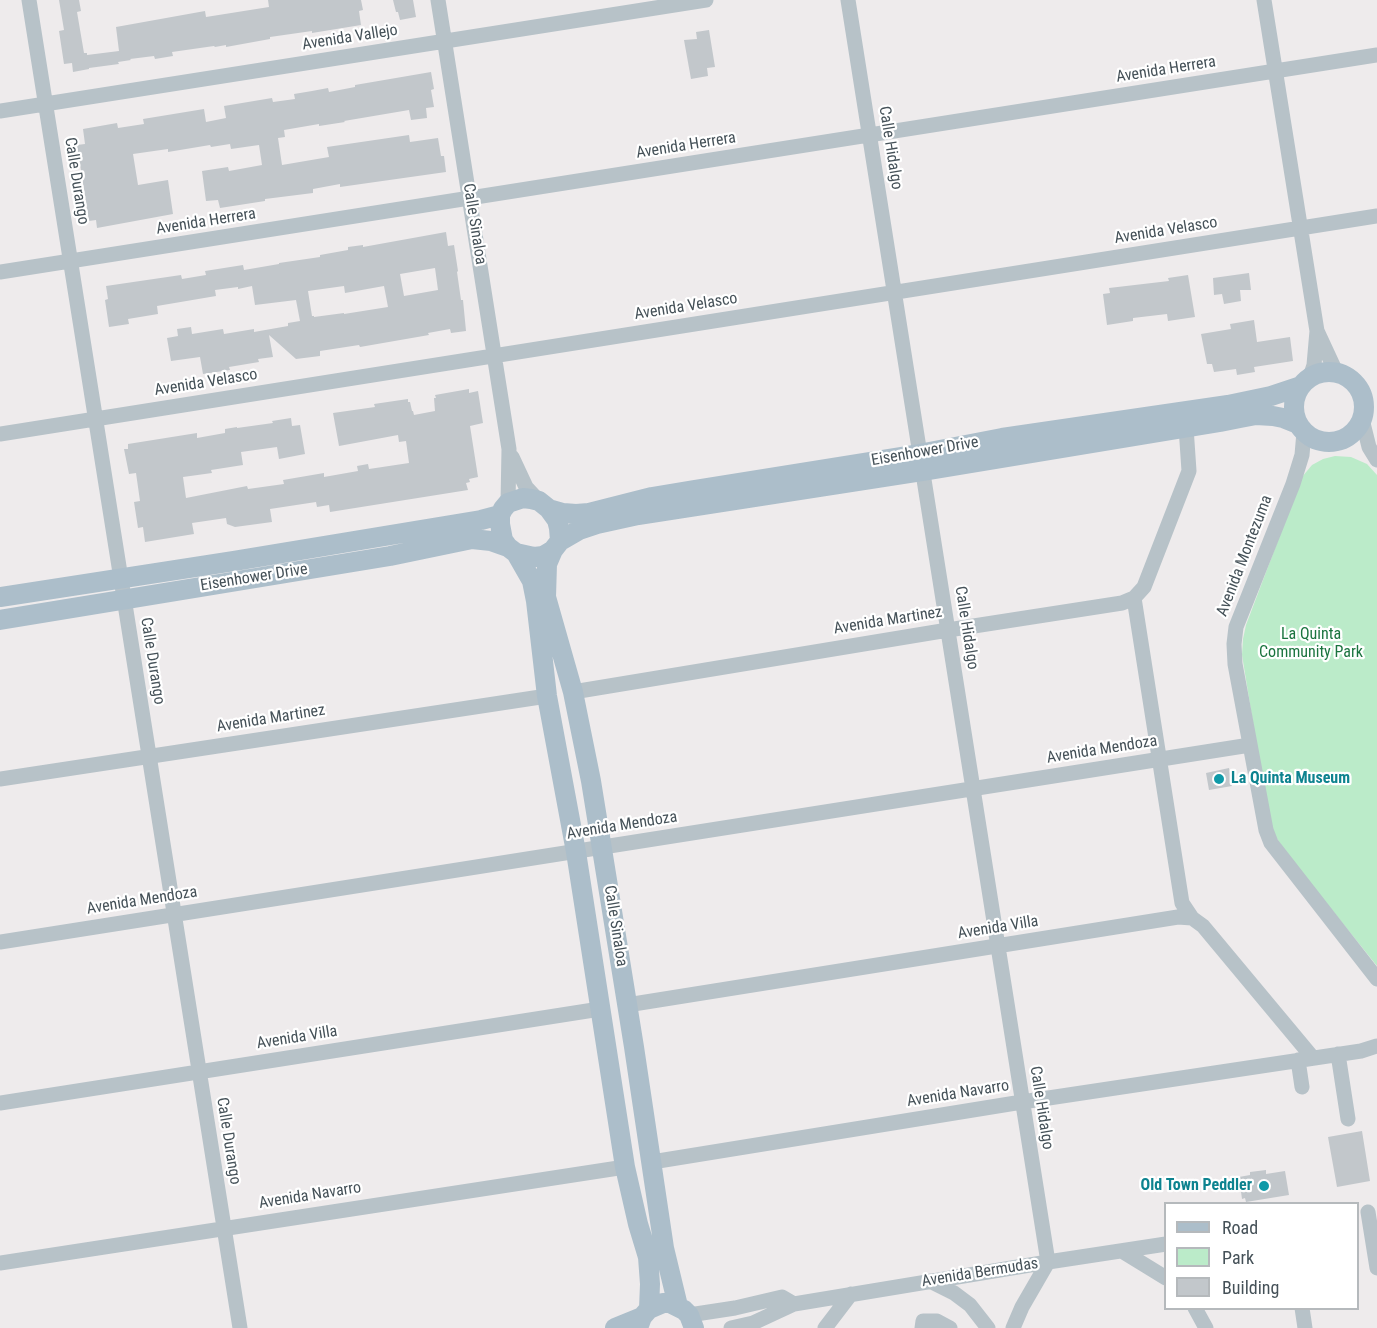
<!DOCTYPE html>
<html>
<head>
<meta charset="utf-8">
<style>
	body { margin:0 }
	#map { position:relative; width:1377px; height:1328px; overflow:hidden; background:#eeebec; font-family:"Roboto Condensed",sans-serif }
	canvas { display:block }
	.legend { position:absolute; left:1164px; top:1202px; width:195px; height:108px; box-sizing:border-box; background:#fff; border:2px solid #b5b9bc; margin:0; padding:8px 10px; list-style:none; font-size:18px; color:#455158 }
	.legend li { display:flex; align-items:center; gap:12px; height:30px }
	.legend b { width:30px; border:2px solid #b5b9bc }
</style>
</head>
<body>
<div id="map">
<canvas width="1377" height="1328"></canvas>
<ul class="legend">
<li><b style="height:8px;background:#acbeca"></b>Road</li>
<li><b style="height:16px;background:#bbebc9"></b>Park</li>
<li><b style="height:16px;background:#c2c7cb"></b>Building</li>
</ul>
</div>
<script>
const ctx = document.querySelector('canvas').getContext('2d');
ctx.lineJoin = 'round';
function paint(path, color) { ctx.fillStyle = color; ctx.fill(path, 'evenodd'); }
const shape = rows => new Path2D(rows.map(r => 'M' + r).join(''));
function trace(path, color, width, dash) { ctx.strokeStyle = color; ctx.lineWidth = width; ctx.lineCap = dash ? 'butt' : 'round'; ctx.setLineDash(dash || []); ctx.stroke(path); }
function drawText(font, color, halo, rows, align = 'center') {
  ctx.font = font + ' "Roboto Condensed",sans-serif'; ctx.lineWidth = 4.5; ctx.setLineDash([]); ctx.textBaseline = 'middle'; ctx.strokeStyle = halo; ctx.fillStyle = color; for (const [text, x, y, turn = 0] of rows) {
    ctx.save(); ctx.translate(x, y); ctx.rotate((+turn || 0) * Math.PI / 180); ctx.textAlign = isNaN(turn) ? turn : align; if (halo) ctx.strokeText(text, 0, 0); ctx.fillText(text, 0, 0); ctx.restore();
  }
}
paint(shape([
	[1335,456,1351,457,1367,464,1377,475,1377,966,1287,854,1274,834,1267,809,1242,655,1243,639,1246,625,1302,477,1312,465,1323,459]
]), '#bbebc9');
paint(shape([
	[59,0,79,0,81,11,77,12,84,53,87,53,87,55,119,51,116,27,205,11,206,17,269,7,268,0,361,0,363,10,359,11,361,25,312,33,312,31,270,37,270,39,226,47,226,45,215,47,214,46,172,52,173,56,155,59,154,56,130,59,131,60,118,62,119,64,89,68,89,69,73,72,72,63,64,64,59,31,64,30],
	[393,0,413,0,416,17,400,20,398,12,396,12],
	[709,30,715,67,707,68,708,76,691,79,684,40,697,39,696,32],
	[431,72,434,89,431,90,434,107,426,108,427,118,411,120,409,110,344,121,345,122,319,126,319,124,284,130,285,137,278,138,282,165,329,157,327,147,409,135,410,142,438,138,441,156,444,156,446,172,340,187,340,184,313,189,313,193,265,199,265,201,220,208,218,200,206,201,202,171,228,167,229,171,262,165,259,145,231,149,230,144,211,147,210,145,168,152,168,149,133,154,138,185,168,180,173,214,97,228,96,220,89,221,77,145,85,144,83,129,117,123,118,128,144,124,143,119,204,109,206,122,226,118,224,106,272,98,273,102,295,99,294,94,312,91,328,88,329,92,355,87,355,85],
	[446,232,448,246,454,245,458,271,457,272,461,300,463,300,466,331,451,333,450,329,428,333,429,335,360,347,359,345,320,351,320,356,296,359,269,335,273,357,258,359,259,362,229,367,230,370,203,374,200,357,171,361,167,338,178,336,177,329,191,327,192,334,223,329,224,334,254,329,254,332,288,326,288,323,300,321,296,300,255,305,252,286,238,289,238,287,215,290,216,296,157,306,158,314,128,319,129,324,109,327,105,300,108,299,106,286,181,275,182,279,206,275,205,271,243,265,244,270,279,264,279,263,320,257,320,255,348,250,348,247,363,245,363,247],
	[435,268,438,290,404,296,400,274],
	[344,286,345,293,384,286,388,307,344,314,344,313,314,317,314,316,312,316,308,291],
	[1249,273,1251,290,1240,290,1241,301,1224,304,1222,294,1214,295,1213,278],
	[1188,275,1195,317,1168,321,1167,314,1133,318,1133,321,1107,325,1103,294,1110,293,1109,288,1169,281,1168,278],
	[1254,320,1257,342,1290,337,1293,361,1254,367,1255,372,1237,375,1236,369,1214,372,1212,364,1207,364,1201,334,1231,329,1230,324],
	[469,389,469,393,478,391,483,423,470,426,478,477,469,479,470,482,466,483,468,490,330,512,329,505,317,507,316,502,270,509,272,522,235,527,227,524,226,518,192,523,194,534,145,542,143,527,138,528,134,502,140,501,136,473,129,474,124,449,128,449,128,444,197,433,197,438,225,433,225,429,237,427,237,428,273,423,272,421,291,418,292,426,300,425,305,454,279,459,277,447,241,452,243,465,211,470,212,473,183,477,186,498,247,486,248,489,284,484,283,480,324,473,324,477,358,471,357,466,368,464,369,469,409,463,406,441,399,442,398,435,339,446,333,413,375,407,374,404,408,399,408,402,410,402,412,411,413,411,414,415,435,411,434,398,436,398,435,395],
	[1229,768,1232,786,1209,790,1206,773],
	[1362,1131,1370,1181,1337,1187,1328,1137],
	[1266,1170,1266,1174,1285,1171,1289,1195,1246,1202,1245,1198,1242,1199,1239,1177,1250,1175,1250,1172]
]), '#c2c7cb');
trace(shape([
	[29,0,240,1328],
	[438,0,509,449,508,503],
	[848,0,1048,1262,1022,1307,1013,1328],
	[1264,0,1317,331,1336,372],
	[0,111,706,0],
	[0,272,1377,55],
	[1308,379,1312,371,1314,365,1317,331],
	[1362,419,1369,447,1377,460],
	[1304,432,1302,455,1293,484,1236,627,1234,644,1235,664,1266,830,1271,843,1377,979],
	[0,434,1377,216],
	[512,457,526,487,539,501],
	[1134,598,1182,903,1192,918],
	[573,692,948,630,1122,603,1134,598,1144,587,1189,471,1186,427],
	[0,779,547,696],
	[0,942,1250,745],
	[627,1005,1178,917,1192,918,1203,926,1313,1058],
	[1338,1054,1348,1119],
	[1298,1060,1302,1087],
	[0,1103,600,1009],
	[652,1162,1022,1102,1361,1051,1377,1046],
	[1368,1212,1377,1268],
	[1122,1251,1166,1278],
	[0,1263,625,1167],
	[930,1281,954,1293,970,1305,988,1328],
	[1195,1308,1206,1328],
	[1302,1308,1305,1328],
	[689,1315,735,1308,782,1297,794,1304],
	[731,1328,753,1323,794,1304,1048,1262,1166,1244],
	[825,1328,851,1294],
	[922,1328,923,1321,937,1321,950,1328]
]), '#b7c2c8', 15);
trace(shape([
	'1294 407a35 35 0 1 1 70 0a35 35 0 1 1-70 0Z',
	[523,498,531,499,539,501,549,509,557,520,559,528,560,541,553,550,543,556,534,557,516,553,508,547,503,540,500,524,500,515,503,509,508,503,523,498],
	[549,509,563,513,576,514,589,513,652,497,694,490,919,454,1002,438,1228,405,1271,396,1301,386],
	[560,541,579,530,597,524,638,515,922,471,1220,422,1240,418,1256,415,1273,416,1283,418,1298,424],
	[553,550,547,564,546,597,573,692,591,781,634,1047,664,1248,678,1306],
	[516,553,532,581,536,601,547,696,576,852,625,1167,638,1224,648,1257,650,1284,649,1309],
	[0,597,234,561,481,520,500,515],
	[0,620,390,556,472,539,491,541,508,547],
	[615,1328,642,1317],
	[638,1328,642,1317,649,1309,663,1303,670,1303,684,1310,689,1315,694,1328]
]), '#acbeca', 20);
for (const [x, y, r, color] of [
	[1219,779,6,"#0f9aa8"],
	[1264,1186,6,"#0f9aa8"]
]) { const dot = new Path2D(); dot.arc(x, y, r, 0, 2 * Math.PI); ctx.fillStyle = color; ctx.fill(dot); trace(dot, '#fff', 2); }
drawText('16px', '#455158', '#fff', [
	["Avenida Vallejo",350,38,-9],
	["Avenida Herrera",1166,70,-9],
	["Avenida Herrera",686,146,-9],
	["Calle Hidalgo",890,148,81],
	["Calle Durango",76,181,81],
	["Avenida Herrera",206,222,-9],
	["Calle Sinaloa",474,224,81],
	["Avenida Velasco",1166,231,-9],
	["Avenida Velasco",686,307,-9],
	["Avenida Velasco",206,383,-9],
	["Eisenhower Drive",925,452,-10],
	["Avenida Montezuma",1245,556,-69],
	["Eisenhower Drive",254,578,-9],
	["Avenida Martinez",888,621,-9],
	["Calle Hidalgo",966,628,81],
	["Calle Durango",152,661,81],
	["Avenida Martinez",271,719,-9],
	["Avenida Mendoza",1102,750,-9],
	["Avenida Mendoza",622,826,-9],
	["Avenida Mendoza",142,901,-9],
	["Calle Sinaloa",615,926,81],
	["Avenida Villa",998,928,-9],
	["Avenida Villa",297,1038,-9],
	["Avenida Navarro",958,1094,-9],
	["Calle Hidalgo",1041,1108,81],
	["Calle Durango",228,1141,81],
	["Avenida Navarro",310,1196,-9],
	["Avenida Bermudas",980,1273,-9]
]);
drawText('16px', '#1b743f', '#fff', [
	["La Quinta",1311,635],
	["Community Park",1311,653]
]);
drawText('bold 16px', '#0d838f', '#fff', [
	["La Quinta Museum",1231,779],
	["Old Town Peddler",1252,1186,"right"]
], 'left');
</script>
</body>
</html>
